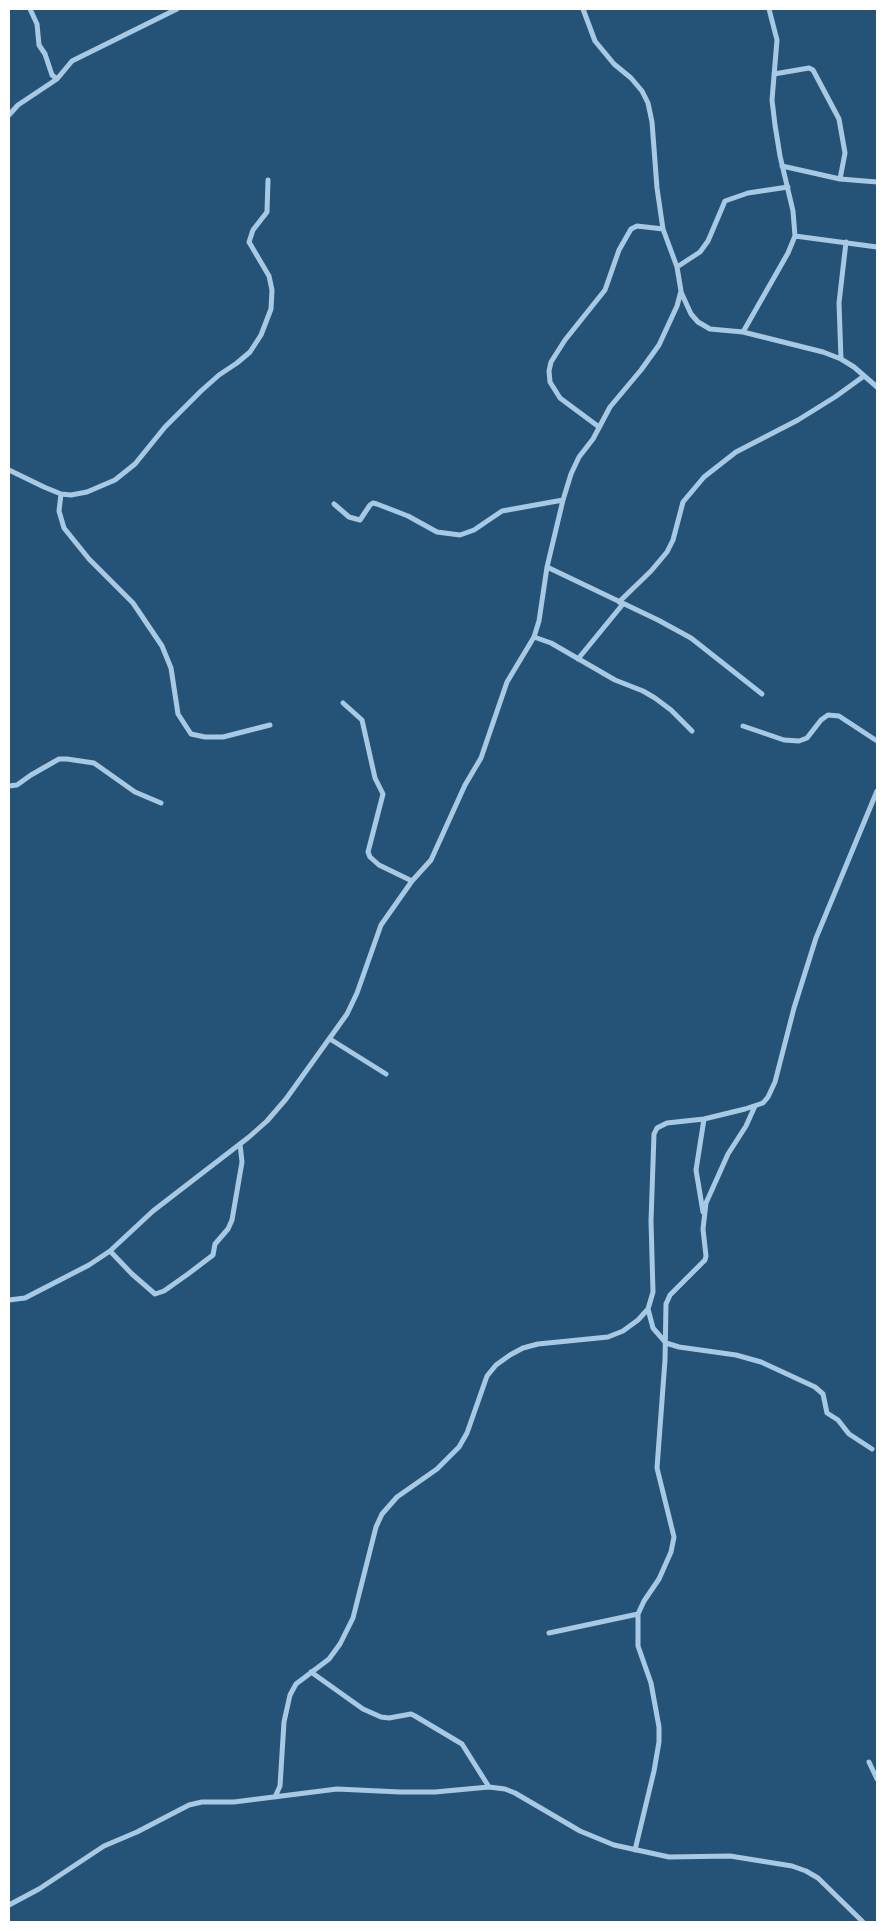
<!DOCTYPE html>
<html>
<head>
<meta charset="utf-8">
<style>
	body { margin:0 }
	#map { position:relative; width:886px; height:1931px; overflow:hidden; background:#255378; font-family:"Source Sans 3",sans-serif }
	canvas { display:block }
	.frame { position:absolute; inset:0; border:10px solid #fff; pointer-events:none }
</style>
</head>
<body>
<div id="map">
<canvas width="886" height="1931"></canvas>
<div class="frame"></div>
</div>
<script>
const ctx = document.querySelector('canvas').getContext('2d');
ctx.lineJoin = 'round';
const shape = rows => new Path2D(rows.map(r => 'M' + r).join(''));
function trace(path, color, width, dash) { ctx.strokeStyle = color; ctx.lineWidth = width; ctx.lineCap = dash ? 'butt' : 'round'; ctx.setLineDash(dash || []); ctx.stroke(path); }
trace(shape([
	[30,9,37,24,39,45,45,54,52,75,57,79],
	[774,74,809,68,813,70,839,119,845,153,840,179],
	[9,115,18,105,57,79,72,61,177,9],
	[782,166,840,179,877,182],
	[795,236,877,247],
	[677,267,700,252,708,241,725,201,748,193,788,187],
	[681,292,691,314,698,322,710,329,743,332,823,352,841,359,854,367,877,387],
	[743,332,788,253,795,236,793,211,780,156,775,125,772,100,777,40,769,9],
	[841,359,839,303,846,242],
	[599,427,560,398,550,382,549,371,551,362,565,340,605,290,619,250,631,229,637,226,663,229],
	[9,470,44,487,61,494,71,495,87,492,115,480,135,464,165,427,201,391,219,375,237,363,250,352,261,335,271,309,272,290,269,276,249,242,253,230,267,212,268,180],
	[61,494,59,511,64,528,89,559,133,603,162,646,171,668,178,714,191,734,205,737,223,737,270,725],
	[334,504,349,517,360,520,370,505,373,503,377,504,408,516,437,532,460,535,474,530,502,511,563,500],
	[547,567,658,620,691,638,762,694],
	[619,602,651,571,667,552,673,540,683,502,704,477,736,452,798,420,835,397,864,376],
	[534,637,551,643,615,680,643,691,655,698,671,710,692,731],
	[578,659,623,604],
	[343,703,362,720,375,778,383,794,368,852,370,857,379,865,412,881],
	[743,726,784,740,799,741,807,738,821,720,828,715,839,716,877,741],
	[9,786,17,785,31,775,59,759,67,759,94,763,135,792,161,803],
	[330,1039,386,1074],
	[703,1212,696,1170,704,1119],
	[110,1251,132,1274,155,1294,164,1291,188,1274,213,1255,215,1244,228,1229,232,1220,242,1162,240,1144],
	[9,1300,25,1298,89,1265,110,1251,153,1211,249,1137,267,1121,286,1099,347,1014,357,993,381,925,412,881,431,860,465,785,481,758,507,682,534,637,539,621,547,567,563,500,571,474,579,457,593,439,610,407,641,370,659,345,677,306,681,291,677,267,663,229,657,188,652,122,648,103,642,91,631,78,614,64,595,41,583,9],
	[648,1309,653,1328,666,1343,679,1347,736,1355,761,1362,815,1387,823,1394,827,1413,838,1420,849,1434,872,1449],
	[549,1633,638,1614],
	[311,1672,363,1709,381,1717,389,1718,411,1714,415,1716,462,1744,489,1787],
	[869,1762,877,1779],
	[275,1797,280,1786,284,1722,290,1695,296,1684,329,1659,340,1644,353,1618,376,1527,382,1514,397,1497,437,1469,459,1447,467,1433,487,1376,496,1365,510,1355,523,1348,538,1344,608,1337,623,1331,638,1320,648,1309,653,1292,651,1221,654,1134,657,1128,667,1123,704,1119,745,1109,763,1103,768,1097,775,1082,794,1008,816,938,877,791],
	[635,1850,654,1771,659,1742,659,1727,651,1683,638,1646,638,1614,644,1601,659,1579,671,1552,674,1537,657,1468,665,1360,666,1304,670,1295,705,1260,706,1256,703,1229,706,1203,728,1154,746,1126,755,1106],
	[9,1905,39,1889,104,1846,137,1832,189,1805,202,1802,234,1802,337,1789,400,1792,435,1792,489,1787,505,1789,515,1793,580,1831,614,1845,669,1857,730,1856,792,1866,806,1871,818,1878,863,1922]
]), '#a7c9e3', 5);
</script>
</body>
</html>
